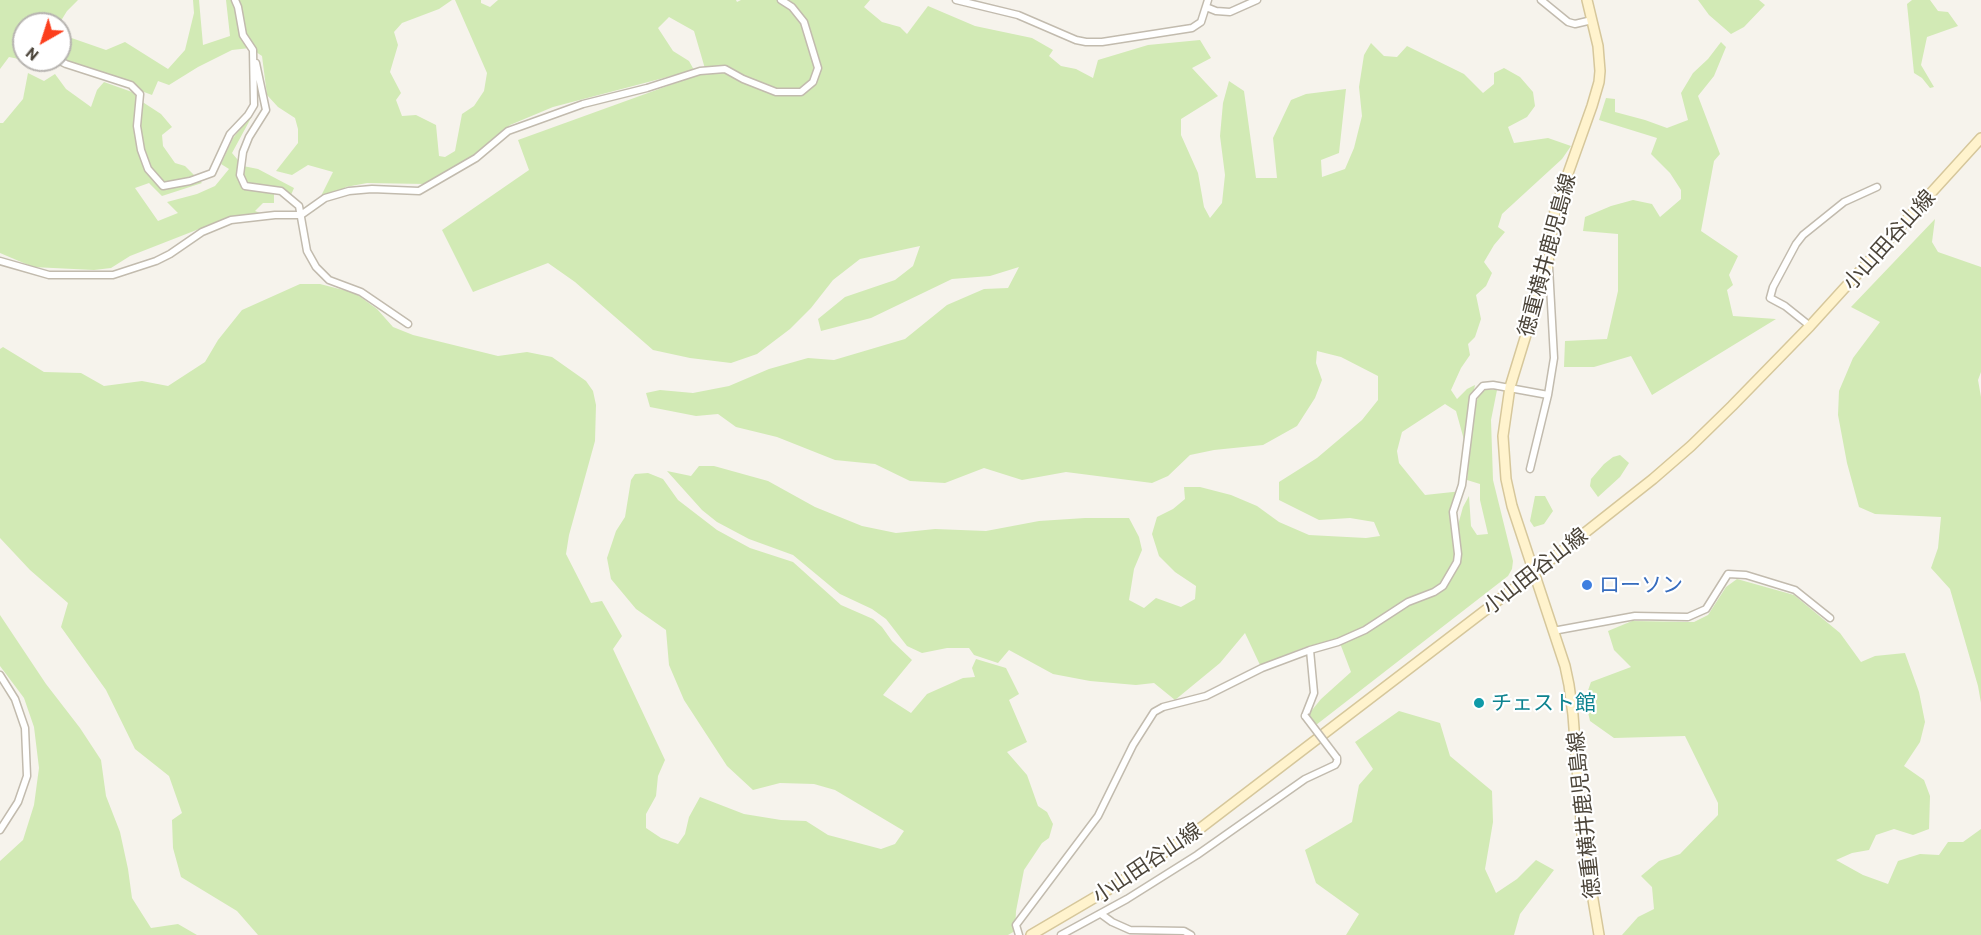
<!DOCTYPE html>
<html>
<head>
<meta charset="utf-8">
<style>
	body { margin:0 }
	#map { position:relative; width:1981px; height:935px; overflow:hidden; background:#f6f3ec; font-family:Barlow,sans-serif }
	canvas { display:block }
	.north { position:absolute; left:12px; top:12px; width:60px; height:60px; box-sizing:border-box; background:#fff; border:2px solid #b7b4b0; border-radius:50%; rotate:219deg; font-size:16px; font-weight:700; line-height:24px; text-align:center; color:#4b4439 }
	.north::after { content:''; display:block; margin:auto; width:21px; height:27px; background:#fc3f1d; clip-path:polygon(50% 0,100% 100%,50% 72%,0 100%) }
</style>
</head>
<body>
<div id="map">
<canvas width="1981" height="935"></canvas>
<div class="north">N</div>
</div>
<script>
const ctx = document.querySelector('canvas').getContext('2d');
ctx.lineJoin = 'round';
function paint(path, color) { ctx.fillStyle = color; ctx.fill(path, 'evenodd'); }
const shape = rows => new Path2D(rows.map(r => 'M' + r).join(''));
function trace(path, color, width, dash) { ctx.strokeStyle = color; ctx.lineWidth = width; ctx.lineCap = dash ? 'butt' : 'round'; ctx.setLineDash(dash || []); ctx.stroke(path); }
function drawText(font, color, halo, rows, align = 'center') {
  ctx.font = font + ' Barlow,"Noto Sans JP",sans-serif'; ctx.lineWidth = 4.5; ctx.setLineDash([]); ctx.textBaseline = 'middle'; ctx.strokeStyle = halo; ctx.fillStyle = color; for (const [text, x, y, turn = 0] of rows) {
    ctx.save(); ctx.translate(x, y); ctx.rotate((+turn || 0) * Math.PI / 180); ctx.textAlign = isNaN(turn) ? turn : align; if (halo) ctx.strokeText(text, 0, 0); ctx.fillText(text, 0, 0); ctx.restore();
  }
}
paint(shape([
	[0,0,78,0,67,11,59,24,24,24,24,60,9,57,0,69],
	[193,0,199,0,203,45,230,36,226,0,452,0,439,9,402,23,394,32,398,45,390,72,401,93,396,100,402,116,416,115,436,125,439,156,445,157,455,151,462,114,474,106,484,91,487,73,455,0,481,0,481,3,490,7,498,0,736,0,737,2,741,0,870,0,864,7,882,22,900,27,907,34,928,6,975,26,1032,38,1053,50,1049,56,1061,66,1076,69,1093,78,1098,60,1148,45,1200,40,1211,58,1192,68,1218,96,1181,119,1181,135,1198,173,1204,207,1210,218,1222,203,1225,175,1220,136,1223,103,1229,81,1244,91,1256,178,1277,178,1273,138,1291,100,1306,94,1346,89,1339,153,1321,160,1322,177,1345,169,1354,148,1362,116,1359,87,1364,55,1371,43,1384,56,1397,57,1407,46,1464,74,1483,93,1494,84,1494,73,1504,68,1520,77,1533,92,1535,106,1527,117,1508,127,1514,143,1548,138,1571,146,1562,159,1502,214,1498,227,1505,232,1494,245,1484,262,1492,273,1486,286,1476,295,1481,319,1475,337,1468,344,1470,355,1461,368,1451,390,1457,399,1467,389,1475,385,1468,419,1466,447,1456,411,1445,404,1402,432,1397,451,1399,463,1425,495,1462,491,1452,523,1458,525,1463,507,1469,496,1471,526,1477,535,1488,534,1480,500,1480,484,1467,480,1475,405,1480,393,1487,389,1497,390,1491,420,1493,480,1513,561,1512,569,1508,576,1316,725,1308,715,1321,699,1351,672,1338,638,1303,648,1260,665,1245,633,1220,663,1175,700,1154,683,1136,685,1090,681,1053,674,1009,650,998,663,974,655,969,648,947,648,922,653,907,646,886,619,872,609,840,594,793,555,749,539,717,522,702,510,667,471,691,476,699,466,714,466,768,481,815,507,862,526,896,533,935,529,986,531,1039,521,1085,518,1129,518,1139,537,1142,550,1134,569,1129,600,1144,608,1156,598,1181,607,1195,599,1196,586,1175,572,1159,556,1152,534,1157,517,1173,509,1185,499,1184,487,1200,487,1231,495,1257,506,1279,522,1309,535,1366,538,1380,536,1374,522,1350,518,1319,520,1279,500,1279,482,1317,458,1362,420,1378,400,1378,376,1341,357,1317,351,1316,363,1322,380,1315,398,1297,426,1263,445,1214,450,1190,455,1168,476,1152,483,1066,472,1022,480,984,468,945,483,910,481,875,464,835,460,777,437,736,427,718,414,696,416,650,407,646,393,660,390,693,393,729,386,769,369,808,358,834,360,905,339,947,305,984,289,1008,288,1019,267,990,276,952,279,871,318,821,331,818,319,845,297,895,280,913,266,920,246,860,259,833,280,811,308,790,329,757,354,731,363,690,358,653,350,575,282,548,263,473,292,442,230,529,170,518,140,706,72,694,31,669,17,658,28,673,51,689,61,694,70,553,107,510,125,482,152,463,162,425,184,367,183,346,187,323,203,313,212,333,172,308,165,292,175,276,171,298,143,298,129,295,118,278,107,267,95,262,56,250,48,232,50,198,67,169,85,158,81,152,95,60,60,60,34,106,50,125,42,168,69,185,50,194,13],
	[1698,0,1759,0,1765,5,1744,27,1731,34,1709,15],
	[1912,0,1930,0,1938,11,1948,12,1958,26,1927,37,1921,65,1934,87,1930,88,1922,78,1914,73,1907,4],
	[1721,42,1726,47,1714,76,1698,96,1720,154,1714,161,1701,231,1738,256,1729,275,1733,285,1727,290,1733,316,1776,319,1652,395,1631,356,1594,367,1564,367,1565,341,1607,339,1618,291,1618,234,1583,231,1585,217,1611,206,1633,200,1652,204,1660,217,1681,199,1681,190,1670,173,1651,154,1657,138,1599,120,1606,98,1615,99,1615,112,1645,120,1667,128,1688,120,1681,93,1693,73,1708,59],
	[28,73,44,81,55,74,66,89,91,107,97,90,104,82,132,92,141,101,161,114,172,127,162,135,163,146,175,163,185,166,202,183,162,196,149,183,135,188,158,221,178,213,167,202,197,194,215,186,229,169,221,164,233,138,249,118,251,118,232,153,243,166,258,169,294,188,291,195,274,194,274,203,263,203,255,211,265,215,281,212,294,213,282,218,242,215,199,229,130,256,111,268,94,270,33,267,0,253,0,123,3,123,23,99],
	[1935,219,1932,242,1938,252,1981,267,1981,372,1978,380,1981,397,1981,703,1978,686,1950,589,1931,568,1938,548,1941,517,1875,514,1859,507,1847,463,1838,415,1839,391,1853,358,1880,322,1851,307],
	[300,284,320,284,355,293,377,309,393,327,413,335,498,356,527,352,552,357,586,381,593,391,596,405,595,441,569,535,566,554,591,603,602,601,622,636,613,649,665,760,658,776,656,796,646,814,646,828,661,838,678,844,685,834,689,817,700,797,744,814,781,820,806,821,828,835,881,849,895,844,904,831,835,790,814,784,780,783,753,790,727,766,684,700,669,665,666,630,636,609,611,579,607,558,616,531,625,517,631,480,635,474,648,473,663,479,678,500,717,530,750,548,793,562,841,605,873,619,882,627,892,641,912,660,883,695,911,713,927,694,963,678,975,677,972,668,976,659,1006,668,1019,694,1009,700,1027,742,1007,752,1027,775,1038,806,1047,812,1053,824,1049,838,1042,843,1024,870,1016,911,1015,931,1008,935,258,935,237,911,181,877,173,848,172,820,182,813,169,776,135,749,106,690,61,627,68,603,30,570,0,538,0,349,3,347,44,372,81,373,104,386,142,381,168,386,205,362,218,340,242,310],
	[1620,455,1629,463,1620,477,1598,497,1590,486,1591,479,1604,464,1613,457],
	[1535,496,1545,496,1553,511,1544,524,1534,527,1530,521],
	[1737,579,1794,595,1840,633,1861,662,1875,656,1905,653,1919,692,1925,722,1920,742,1904,766,1924,780,1930,796,1929,829,1913,835,1894,829,1876,835,1869,850,1852,853,1836,860,1863,875,1888,884,1898,861,1920,854,1939,855,1948,842,1963,842,1981,829,1981,935,1622,935,1638,917,1654,909,1652,887,1641,876,1659,861,1680,854,1718,815,1718,803,1685,736,1614,738,1590,721,1585,699,1591,682,1631,667,1614,650,1608,631,1632,621,1694,622,1708,615,1726,587],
	[0,615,46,684,80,728,101,760,106,796,120,832,128,869,132,898,151,928,178,924,197,935,0,935,0,861,23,840,34,805,39,768,34,727,24,698,0,666],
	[1399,711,1440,723,1450,756,1492,791,1493,822,1485,869,1496,893,1517,879,1536,860,1554,870,1520,914,1514,935,1346,935,1359,914,1316,883,1305,850,1352,822,1359,785,1373,769,1355,742]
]), '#d2eab5');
const minor = shape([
	[956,0,1018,15,1076,40,1086,42,1102,42,1192,28,1201,22,1208,0],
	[1541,0,1568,22,1575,24,1592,20],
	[1206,7,1216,11,1230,12,1257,0],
	[58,60,66,64,131,85,140,94,137,126,141,150,148,169,163,186,190,181,212,173,230,134,248,115,254,105,253,50,243,35,238,7,235,0],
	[256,63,266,110,249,137,243,152,240,175,245,186,281,191,299,206,307,251,316,267,329,280,361,292,408,324],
	[0,261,49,275,113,275,156,261,170,254,202,232,231,220,275,215,301,215,325,198,349,191,372,189,419,191,476,158,508,131,583,104,647,88,700,71,725,69,743,79,776,92,801,92,813,82,818,68,804,22,792,7,781,0],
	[1810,326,1785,306,1770,298,1773,287,1796,244,1803,235,1844,202,1877,187],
	[1530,469,1548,395,1554,358,1549,267],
	[1553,631,1635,616,1688,617,1706,609,1728,574,1746,575,1795,590,1830,618],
	[0,675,15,699,25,728,27,776,18,802,0,830],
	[1305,716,1314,693,1310,650],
	[1101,914,1112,922,1130,930,1184,931,1191,935],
	[1019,935,1016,925,1098,816,1133,745,1154,712,1163,707,1206,696,1262,668,1310,650,1338,642,1365,630,1408,602,1434,592,1443,586,1457,562,1458,554,1453,512,1462,485,1473,397,1483,386,1493,385,1548,395],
	[1061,935,1127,899,1197,855,1305,779,1335,765,1337,762,1337,758]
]);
const secondary = shape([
	[1587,0,1598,46,1600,71,1599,82,1592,106,1555,210,1548,263,1510,387,1503,436,1506,479,1512,506,1565,666,1569,685,1573,715,1582,834,1599,935],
	[1031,935,1116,885,1202,827,1534,573,1653,479,1691,446,1732,406,1810,326,1981,138]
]);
trace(minor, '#c2bbae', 9);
trace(secondary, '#d6c79b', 12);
trace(minor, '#fff', 6);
trace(secondary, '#fff3cd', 9);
const minorBridge = shape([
	[1305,716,1337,758]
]);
trace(minorBridge, '#c2bbae', 9, []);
trace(minorBridge, '#fff', 6);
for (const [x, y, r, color] of [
	[1587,585,6,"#3f7fe0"],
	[1479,703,6,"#0f9aa8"]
]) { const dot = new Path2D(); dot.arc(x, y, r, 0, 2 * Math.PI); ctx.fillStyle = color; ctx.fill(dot); trace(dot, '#fff', 2); }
drawText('21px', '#4b4439', '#fff', [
	["小山田谷山線",1889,240,-48],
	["徳重横井鹿児島線",1547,255,-75],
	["小山田谷山線",1535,571,-38],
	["徳重横井鹿児島線",1584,815,-96],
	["小山田谷山線",1147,863,-34]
]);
drawText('21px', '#366cbe', '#fff', [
	["ローソン",1599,585]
], 'left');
drawText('21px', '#0d838f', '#fff', [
	["チェスト館",1491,703]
], 'left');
</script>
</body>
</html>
